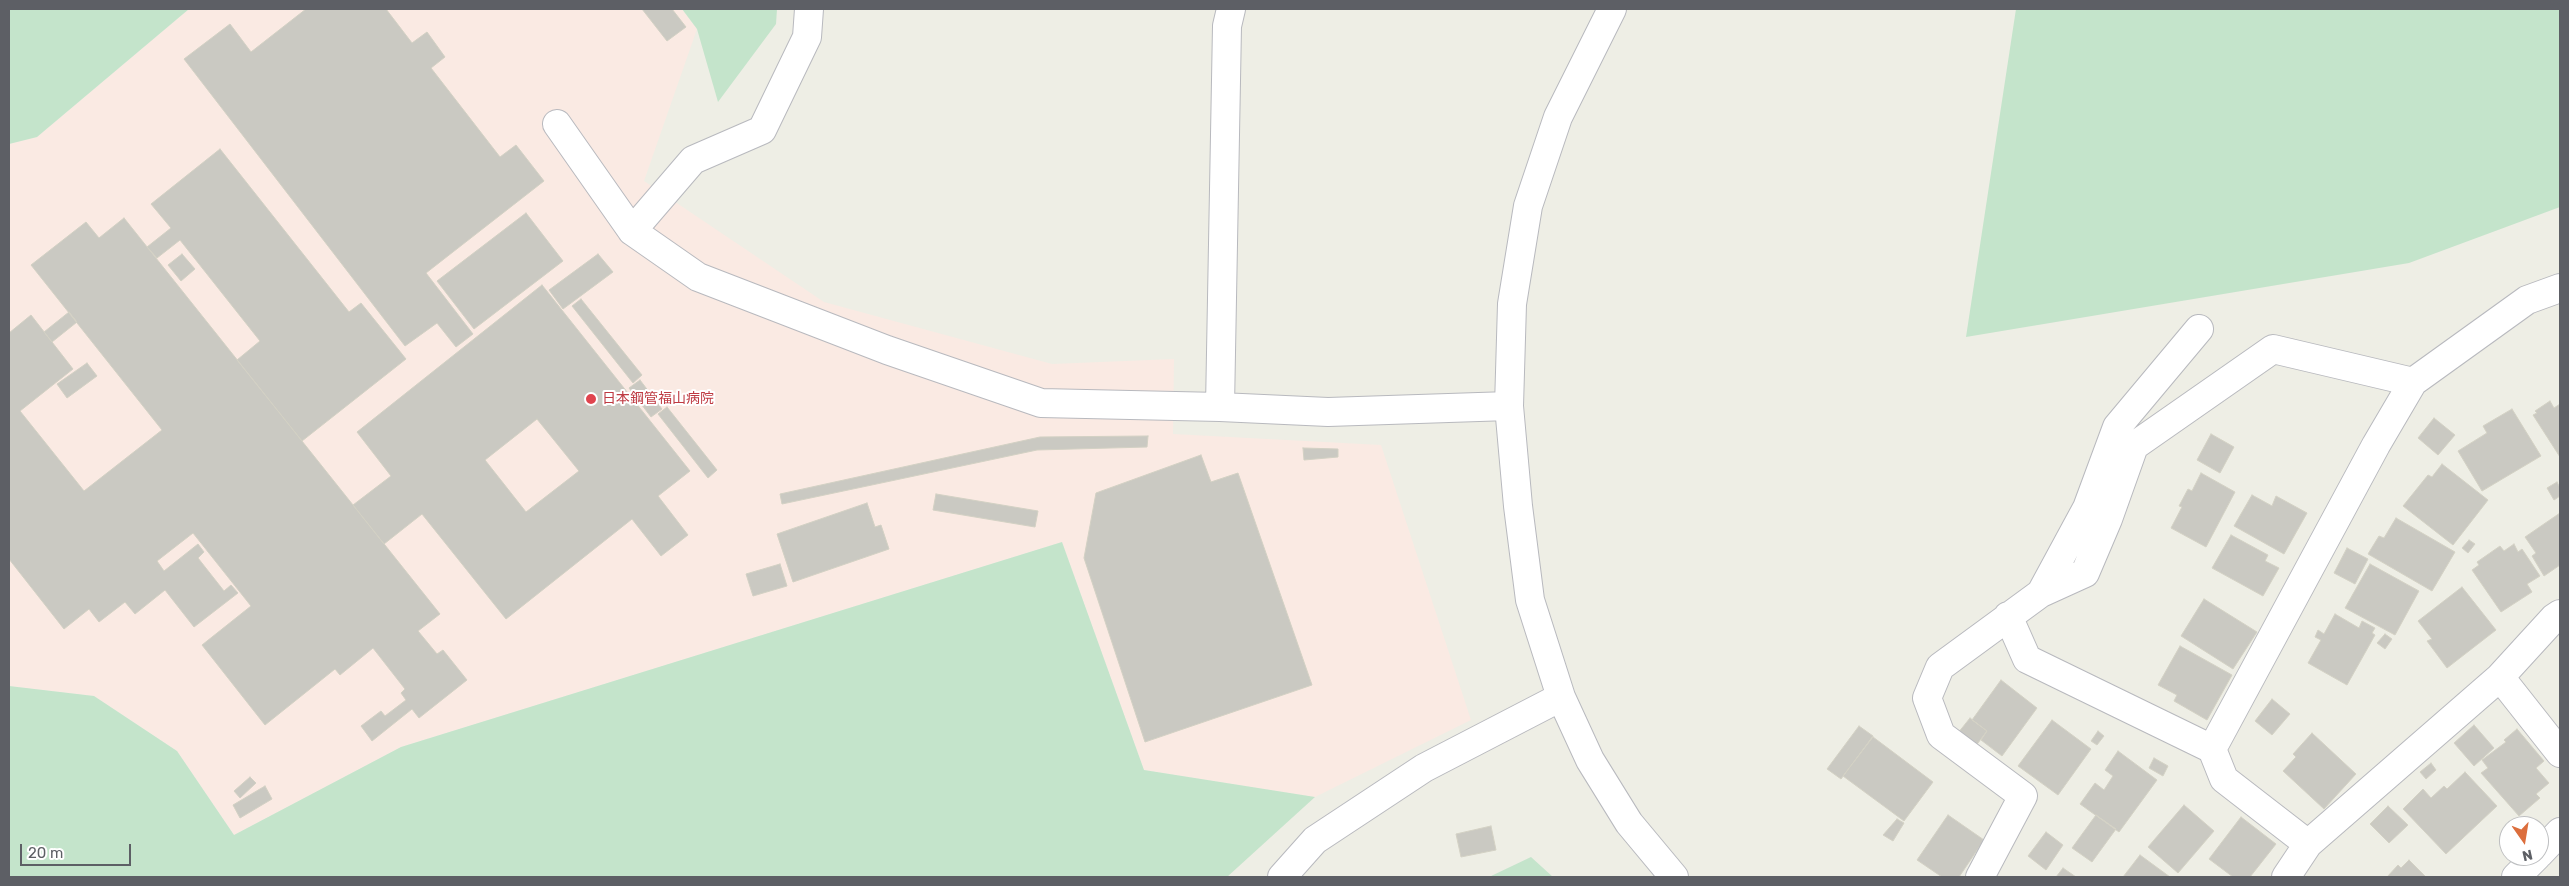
<!DOCTYPE html>
<html>
<head>
<meta charset="utf-8">
<style>
	body { margin:0 }
	#map { position:relative; width:2569px; height:886px; overflow:hidden; background:#eeeee5; font-family:Rubik,sans-serif }
	canvas { display:block }
	.frame { position:absolute; inset:0; border:10px solid #5d5f65; pointer-events:none }
	.north { position:absolute; left:2499px; top:816px; width:50px; height:50px; box-sizing:border-box; background:#fff; border:1px solid #bebfc1; border-radius:50%; rotate:167deg; font-size:14px; font-weight:700; line-height:20px; text-align:center; color:#5d5f65 }
	.north::after { content:''; display:block; margin:auto; width:18px; height:22px; background:#dc6e3d; clip-path:polygon(50% 0,100% 100%,50% 72%,0 100%) }
	.scale { position:absolute; left:20px; top:844px; width:111px; height:22px; box-sizing:border-box; border:2px solid #5d5f65; border-top:0; padding-left:6px; font-size:15px; line-height:18px; white-space:nowrap; color:#5d5f65; -webkit-text-stroke:4px #fff; paint-order:stroke }
</style>
</head>
<body>
<div id="map">
<canvas width="2569" height="886"></canvas>
<div class="frame"></div>
<div class="north">N</div>
<div class="scale">20 m</div>
</div>
<script>
const ctx = document.querySelector('canvas').getContext('2d');
ctx.lineJoin = 'round';
function paint(path, color) { ctx.fillStyle = color; ctx.fill(path, 'evenodd'); }
const shape = rows => new Path2D(rows.map(r => 'M' + r).join(''));
function trace(path, color, width, dash) { ctx.strokeStyle = color; ctx.lineWidth = width; ctx.lineCap = dash ? 'butt' : 'round'; ctx.setLineDash(dash || []); ctx.stroke(path); }
function drawText(font, color, halo, rows, align = 'center') {
  ctx.font = font + ' Rubik,"Noto Sans JP",sans-serif'; ctx.lineWidth = 4; ctx.setLineDash([]); ctx.textBaseline = 'middle'; ctx.strokeStyle = halo; ctx.fillStyle = color; for (const [text, x, y, turn = 0] of rows) {
    ctx.save(); ctx.translate(x, y); ctx.rotate((+turn || 0) * Math.PI / 180); ctx.textAlign = isNaN(turn) ? turn : align; if (halo) ctx.strokeText(text, 0, 0); ctx.fillText(text, 0, 0); ctx.restore();
  }
}
paint(shape([
	[189,9,682,9,697,29,644,181,824,302,1052,364,1174,359,1173,434,1381,445,1471,720,1315,797,1144,770,1062,542,401,747,234,835,177,751,94,696,9,686,9,144,37,137]
]), '#faeae3');
paint(shape([
	[9,9,189,9,37,137,9,144],
	[682,9,777,9,776,24,718,102,697,29],
	[2016,9,2560,9,2560,207,2409,263,1966,337],
	[1062,542,1144,770,1315,797,1227,877,9,877,9,686,94,696,177,751,234,835,401,747],
	[1531,857,1553,877,1489,877]
]), '#c4e4cb');
const building = shape([
	[306,9,386,9,412,43,427,32,445,57,431,68,500,157,516,145,544,181,426,273,473,334,456,347,437,323,405,346,184,59,230,24,251,52,306,9],
	[642,9,672,9,686,27,667,41,642,9],
	[220,149,349,312,361,303,406,359,302,441,237,360,260,341,180,240,157,258,147,247,171,228,151,204,220,149],
	[526,213,563,261,474,329,437,281,526,213],
	[124,218,440,614,418,631,437,654,443,650,467,680,419,718,412,709,372,741,361,726,381,711,385,716,406,700,401,693,405,689,373,648,340,675,335,669,265,725,202,645,251,606,193,533,157,561,164,571,198,544,204,552,198,558,224,591,231,585,238,593,194,627,165,590,135,614,125,602,99,622,89,609,64,629,9,559,9,333,31,315,73,369,20,411,84,491,162,430,31,265,86,222,99,238,124,218],
	[182,254,195,269,181,281,168,265,182,254],
	[598,254,613,272,563,309,549,290,598,254],
	[542,285,690,471,658,496,688,535,661,556,632,519,506,619,422,514,384,544,353,505,391,476,357,432,542,285],
	[537,419,579,471,526,512,485,460,537,419],
	[581,299,642,375,633,383,572,306,581,299],
	[69,312,77,322,52,342,44,332,69,312],
	[87,363,97,376,67,398,57,384,87,363],
	[640,380,662,409,651,417,629,388,640,380],
	[2550,401,2554,408,2560,404,2560,457,2533,415,2537,413,2535,411,2550,401],
	[667,407,717,470,708,478,658,414,667,407],
	[2512,409,2541,456,2482,491,2458,451,2487,433,2483,426,2512,409],
	[2434,418,2455,435,2438,455,2418,438,2434,418],
	[2211,434,2234,447,2220,473,2197,460,2211,434],
	[1148,436,1147,447,1037,450,782,504,780,494,1040,437,1148,436],
	[1303,448,1338,449,1338,457,1304,460,1303,448],
	[1201,455,1211,482,1238,473,1312,685,1145,742,1084,558,1096,493,1201,455],
	[2442,464,2488,500,2453,545,2403,506,2428,475,2432,477,2442,464],
	[2201,473,2235,492,2206,547,2171,528,2182,507,2179,506,2188,489,2192,491,2201,473],
	[2557,482,2560,488,2560,496,2554,500,2547,488,2557,482],
	[936,494,1038,511,1035,527,933,510,936,494],
	[2252,495,2272,506,2276,496,2307,513,2284,554,2234,526,2252,495],
	[867,503,875,527,881,525,889,549,793,582,777,534,867,503],
	[2560,513,2560,565,2544,576,2532,556,2536,553,2525,537,2560,513],
	[2396,518,2455,552,2432,591,2368,554,2379,536,2384,538,2396,518],
	[2231,535,2268,555,2265,561,2279,568,2263,596,2212,568,2231,535],
	[2469,540,2475,544,2468,553,2462,548,2469,540],
	[2514,544,2518,552,2522,549,2540,576,2527,584,2532,592,2501,612,2472,570,2479,565,2477,562,2500,546,2504,551,2514,544],
	[2347,548,2368,559,2355,584,2334,573,2347,548],
	[780,564,787,586,753,596,746,574,780,564],
	[2370,564,2419,591,2395,635,2345,608,2370,564],
	[2462,587,2496,630,2447,668,2427,641,2432,639,2418,621,2462,587],
	[2204,599,2257,632,2233,669,2181,636,2204,599],
	[2335,614,2359,628,2362,621,2375,628,2372,633,2375,635,2347,685,2308,663,2321,640,2315,637,2318,630,2324,634,2335,614],
	[2385,634,2392,639,2385,649,2377,643,2385,634],
	[2180,646,2232,675,2207,720,2174,701,2177,695,2158,685,2180,646],
	[2001,680,2037,708,2002,756,1981,740,1987,731,1972,720,2001,680],
	[2272,699,2290,714,2272,735,2255,721,2272,699],
	[1970,718,1987,731,1975,747,1958,733,1970,718],
	[2052,720,2091,749,2058,795,2018,766,2052,720],
	[2474,725,2494,748,2474,766,2454,743,2474,725],
	[1859,726,1873,736,1841,779,1827,769,1859,726],
	[2517,729,2544,761,2536,768,2549,783,2536,794,2540,798,2519,816,2481,773,2488,768,2482,760,2506,742,2504,740,2517,729],
	[2098,731,2104,736,2097,745,2091,741,2098,731],
	[2312,733,2356,774,2324,809,2283,771,2296,757,2293,754,2312,733],
	[1873,737,1933,782,1904,821,1843,776,1873,737],
	[2118,751,2157,780,2119,832,2080,804,2095,783,2104,790,2113,776,2105,770,2118,751],
	[2154,758,2168,766,2163,776,2149,768,2154,758],
	[2431,763,2436,770,2426,779,2420,772,2431,763],
	[2465,772,2497,806,2446,854,2403,809,2423,789,2431,798,2444,786,2447,789,2465,772],
	[250,777,256,783,240,798,234,791,250,777],
	[265,786,272,799,240,818,233,805,265,786],
	[2184,805,2214,831,2178,873,2148,847,2184,805],
	[2388,806,2408,825,2389,843,2370,824,2388,806],
	[1948,815,1984,840,1959,877,1942,877,1917,860,1948,815],
	[2096,815,2116,829,2092,862,2072,848,2096,815],
	[2241,817,2276,844,2250,877,2233,877,2209,859,2241,817],
	[1897,819,1904,823,1893,841,1883,835,1897,819],
	[1491,826,1496,850,1461,857,1456,834,1491,826],
	[2046,832,2063,845,2046,870,2028,856,2046,832],
	[2140,855,2170,877,2123,877,2140,855],
	[2409,860,2426,877,2387,877,2398,865,2401,868,2409,860],
	[2063,868,2076,877,2056,877,2063,868]
]);
paint(building, '#cac9c2');
trace(building, '#d3d1c4', 1);
const minor = shape([
	[1612,9,1558,117,1528,206,1512,304,1509,406,1518,506,1530,600,1561,697,1590,760,1629,823,1674,877],
	[557,124,632,231,698,277,887,350,1041,403,1220,407,1328,412,1509,406],
	[632,231,693,160,762,130,807,37,809,9],
	[1220,407,1227,26,1231,9],
	[2041,593,2085,573,2108,519,2134,446,2273,349,2413,382],
	[2008,616,2027,659,2212,749,2376,445,2413,382,2527,300,2560,288],
	[2500,677,2560,753],
	[2212,749,2224,779,2308,844],
	[2539,854,2560,832],
	[1282,877,1315,840,1424,768,1561,697],
	[1980,877,2023,796,1941,735,1927,698,1940,667,2041,593,2087,508,2117,427,2199,329],
	[2286,877,2308,844,2500,677,2554,618,2560,614],
	[2516,877,2537,856]
]);
trace(minor, '#b8b9be', 30);
trace(minor, '#fff', 28);
for (const [x, y, r, color] of [
	[591,399,6,"#e0444e"]
]) { const dot = new Path2D(); dot.arc(x, y, r, 0, 2 * Math.PI); ctx.fillStyle = color; ctx.fill(dot); trace(dot, '#fff', 2); }
drawText('14px', '#be3a42', '#fff', [
	["日本鋼管福山病院",602,399]
], 'left');
</script>
</body>
</html>
